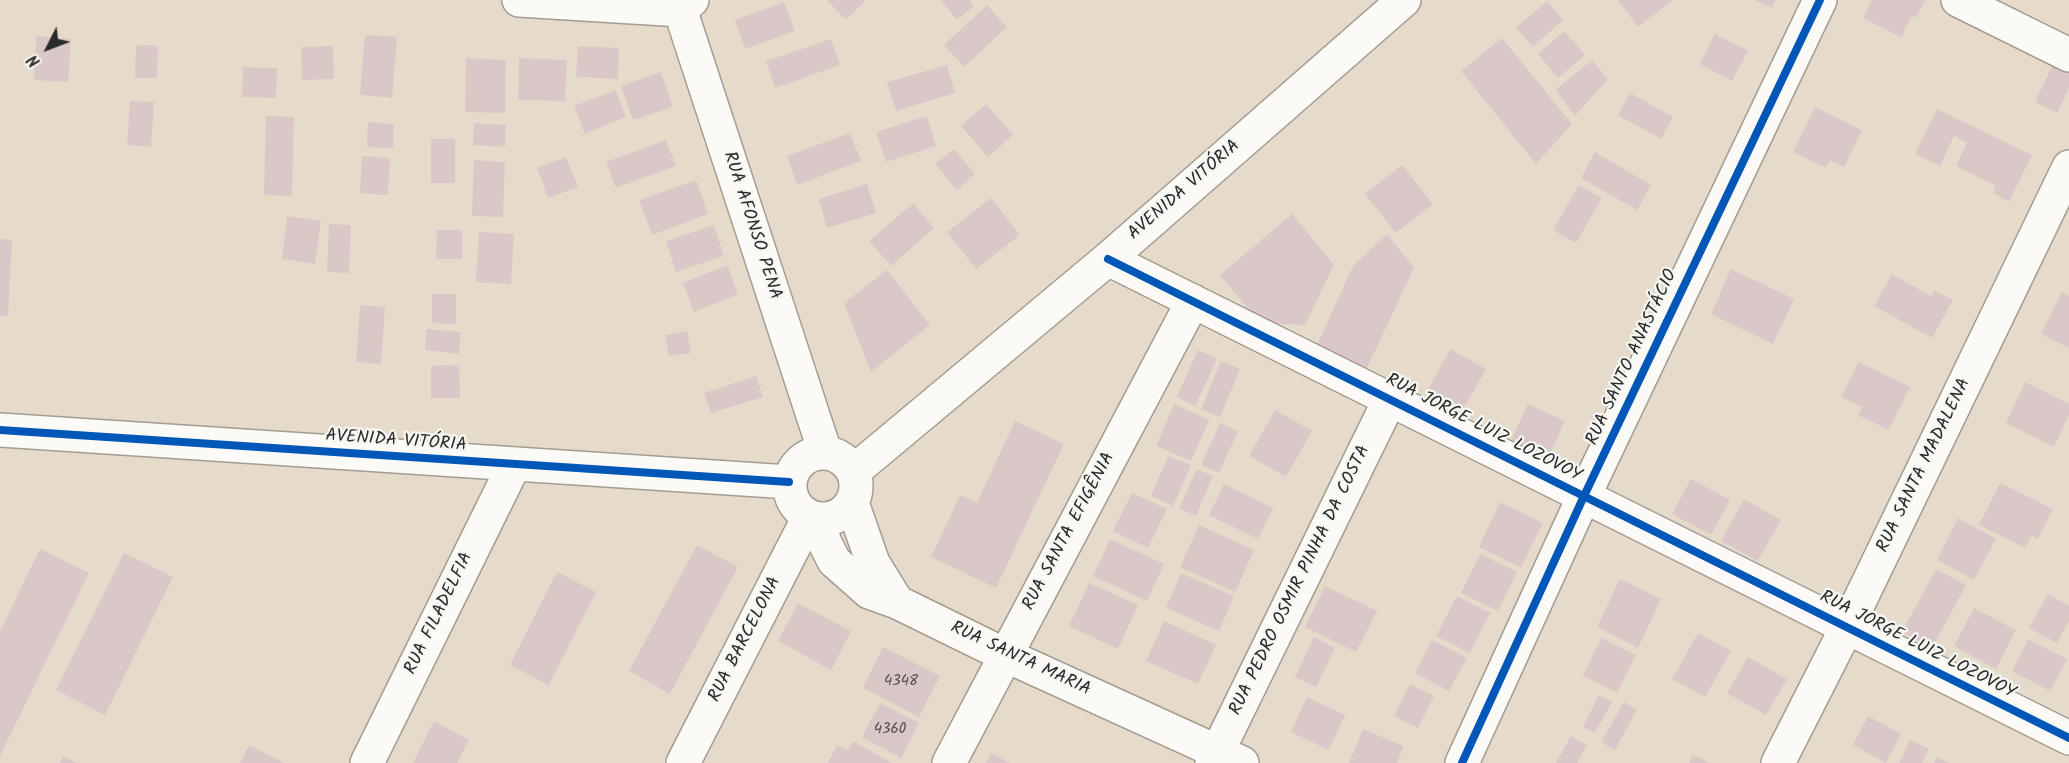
<!DOCTYPE html>
<html>
<head>
<meta charset="utf-8">
<style>
	body { margin:0 }
	#map { position:relative; width:2069px; height:763px; overflow:hidden; background:#e6dbca; font-family:Kalam,sans-serif }
	canvas { display:block }
	.north { position:absolute; left:18px; top:18px; width:60px; height:60px; -webkit-text-stroke:4px #f6f6f2; paint-order:stroke; rotate:228deg; font-size:16px; font-weight:700; line-height:24px; text-align:center; color:#2b2b2b }
	.north::after { content:''; display:block; margin:auto; width:21px; height:27px; background:#2b2b2b; clip-path:polygon(50% 0,100% 100%,50% 72%,0 100%) }
</style>
</head>
<body>
<div id="map">
<canvas width="2069" height="763"></canvas>
<div class="north">N</div>
</div>
<script>
const ctx = document.querySelector('canvas').getContext('2d');
ctx.lineJoin = 'round';
function paint(path, color) { ctx.fillStyle = color; ctx.fill(path, 'evenodd'); }
const shape = rows => new Path2D(rows.map(r => 'M' + r).join(''));
function trace(path, color, width, dash) { ctx.strokeStyle = color; ctx.lineWidth = width; ctx.lineCap = dash ? 'butt' : 'round'; ctx.setLineDash(dash || []); ctx.stroke(path); }
function drawText(font, color, halo, rows, align = 'center') {
  ctx.font = font + ' Kalam,sans-serif'; ctx.lineWidth = 4.5; ctx.setLineDash([]); ctx.textBaseline = 'middle'; ctx.strokeStyle = halo; ctx.fillStyle = color; for (const [text, x, y, turn = 0] of rows) {
    ctx.save(); ctx.translate(x, y); ctx.rotate((+turn || 0) * Math.PI / 180); ctx.textAlign = isNaN(turn) ? turn : align; if (halo) ctx.strokeText(text, 0, 0); ctx.fillText(text, 0, 0); ctx.restore();
  }
}
paint(shape([
	[827,0,866,0,846,20],
	[941,0,969,0,974,6,957,20],
	[1618,0,1673,0,1638,27],
	[1755,0,1776,0,1772,8],
	[1872,0,1925,0,1916,18,1912,16,1901,37,1863,18],
	[1547,1,1563,20,1533,47,1516,28],
	[784,2,795,31,745,49,735,20],
	[987,5,1007,27,964,67,944,45],
	[1564,31,1585,55,1558,78,1538,54],
	[1715,34,1748,51,1732,81,1700,64],
	[365,35,397,37,392,98,360,95],
	[36,36,71,39,68,82,34,80],
	[1502,38,1572,124,1536,164,1461,71],
	[831,39,840,65,775,88,766,61],
	[136,45,158,46,157,78,135,78],
	[333,46,334,79,302,80,301,47],
	[578,46,619,48,618,79,576,77],
	[466,58,506,60,505,113,465,112],
	[519,58,567,60,565,101,518,100],
	[2056,58,2069,64,2069,88,2057,113,2035,102],
	[1592,60,1608,79,1575,116,1555,90],
	[947,65,955,93,896,111,887,82],
	[243,67,277,68,276,98,242,97],
	[661,72,673,107,633,120,621,86],
	[615,90,626,117,585,134,574,106],
	[1630,93,1673,117,1661,139,1618,115],
	[130,101,154,102,151,147,127,145],
	[986,104,1013,135,988,157,961,126],
	[1815,107,1862,130,1844,167,1830,160,1826,168,1793,152],
	[1937,109,2032,155,2009,202,1993,193,1996,186,1956,166,1967,143,1954,136,1940,166,1915,154],
	[266,116,294,117,292,196,264,195],
	[927,116,936,146,886,162,876,132],
	[368,122,394,124,393,148,367,147],
	[474,123,506,125,505,147,473,145],
	[850,133,861,161,797,185,787,156],
	[431,139,455,139,455,183,431,183],
	[666,140,676,166,616,188,606,162],
	[954,149,975,174,957,190,935,164],
	[1595,152,1651,185,1637,210,1581,178],
	[362,156,390,158,388,195,360,193],
	[566,157,578,187,548,198,537,168],
	[474,160,505,162,503,217,472,216],
	[1402,165,1433,204,1396,233,1365,194],
	[696,180,708,214,652,235,639,200],
	[867,184,876,213,827,228,819,199],
	[1579,185,1602,198,1576,243,1553,230],
	[991,198,1020,235,976,269,947,232],
	[913,203,934,228,891,266,869,241],
	[1292,214,1334,265,1305,325,1260,323,1220,275],
	[287,216,321,221,315,264,282,259],
	[329,224,351,225,349,273,327,272],
	[714,225,724,256,676,272,666,241],
	[437,230,462,230,462,259,436,259],
	[479,232,514,234,511,284,476,282],
	[1387,234,1414,268,1366,370,1317,345,1353,266],
	[0,239,12,240,8,316,0,315],
	[727,265,738,294,694,312,683,283],
	[1731,269,1794,299,1773,344,1711,314],
	[887,270,930,325,871,372,844,303],
	[1892,274,1931,296,1934,290,1953,300,1932,338,1874,306],
	[2062,292,2069,296,2069,348,2041,334],
	[432,294,456,294,456,324,432,323],
	[360,305,385,307,381,364,356,362],
	[427,329,461,332,459,354,425,350],
	[687,331,691,353,669,356,665,335],
	[1450,349,1486,369,1464,408,1428,389],
	[1198,350,1217,359,1195,406,1177,397],
	[1221,361,1240,369,1220,417,1201,409],
	[1859,362,1910,387,1889,430,1858,415,1862,407,1841,397],
	[459,365,460,398,431,398,431,366],
	[756,376,763,397,711,413,704,393],
	[2025,382,2069,404,2069,415,2054,447,2006,423],
	[1174,404,1209,420,1191,461,1156,446],
	[1528,404,1565,421,1546,463,1509,445],
	[1275,410,1312,431,1286,477,1249,456],
	[1015,421,1064,444,996,588,931,557,960,495,977,503],
	[1220,423,1238,431,1219,473,1201,465],
	[1168,456,1191,465,1173,506,1151,496],
	[1197,469,1213,476,1196,516,1179,508],
	[1691,479,1730,500,1711,535,1672,514],
	[2000,483,2053,509,2038,539,2032,535,2025,548,1979,525],
	[1224,484,1273,508,1258,539,1209,515],
	[1132,493,1167,509,1148,548,1113,531],
	[1744,499,1781,520,1758,561,1721,541],
	[1500,502,1543,523,1521,568,1479,547],
	[1958,518,1996,539,1974,580,1937,560],
	[1199,525,1254,550,1235,592,1180,567],
	[1110,539,1164,564,1147,601,1093,576],
	[697,545,738,567,670,694,629,671],
	[40,549,89,573,0,756,0,631],
	[124,553,173,577,105,715,56,690],
	[1480,554,1517,572,1498,611,1461,593],
	[1936,569,1966,585,1932,648,1902,632],
	[557,572,596,592,549,685,510,665],
	[1181,573,1234,596,1219,631,1166,608],
	[1620,579,1661,599,1638,648,1597,627],
	[1089,583,1138,605,1118,649,1069,626],
	[1325,586,1377,611,1356,652,1305,627],
	[2048,594,2069,606,2069,621,2057,643,2029,628],
	[1457,596,1490,613,1470,653,1436,636],
	[798,603,851,631,831,670,778,641],
	[1974,608,2016,630,1996,669,1954,646],
	[1164,621,1216,645,1198,684,1146,661],
	[1698,633,1731,651,1705,697,1672,679],
	[1314,637,1335,648,1316,687,1295,677],
	[1601,638,1636,655,1617,693,1583,676],
	[2028,639,2067,659,2050,691,2012,671],
	[1432,640,1467,658,1449,691,1415,673],
	[883,647,940,676,919,717,863,688],
	[1748,657,1787,679,1766,715,1727,693],
	[1410,684,1434,696,1418,728,1394,716],
	[1599,695,1612,702,1595,733,1583,727],
	[1307,697,1345,715,1329,750,1291,732],
	[1624,702,1637,710,1615,750,1601,742],
	[880,703,919,723,901,758,862,737],
	[1868,716,1901,734,1886,763,1853,745],
	[434,721,469,740,457,763,413,763],
	[1363,729,1404,746,1397,763,1349,763],
	[1571,736,1587,745,1577,763,1556,763],
	[1910,740,1929,749,1922,763,1899,763],
	[853,741,892,763,828,763,837,745,848,750],
	[249,745,284,763,240,763],
	[991,753,1010,763,986,763],
	[1693,754,1709,763,1689,763],
	[63,756,77,763,60,763],
	[1937,757,1950,763,1934,763]
]), '#dac8c8');
const minor = shape([
	[519,0,681,10,692,0],
	[677,0,825,452],
	[1958,0,2069,55],
	[1108,259,2069,738],
	[0,430,789,482],
	'790 486a33 33 0 1 1 66 0a33 33 0 1 1-66 0Z',
	[853,472,1108,259,1404,0],
	[852,503,873,563,897,602],
	[818,520,825,543,834,561,869,592,897,602,1005,655,1242,763],
	[367,763,514,465],
	[683,763,809,517],
	[949,763,1193,301],
	[1212,763,1390,399],
	[1462,763,1584,496,1820,0],
	[1778,763,1847,627,2069,167]
]);
trace(minor, '#a29c92', 36);
trace(minor, '#fbfaf7', 33);
trace(shape([
	[1108,259,2069,738],
	[0,430,789,482],
	[1462,763,1584,496,1820,0]
]), '#0057b8', 8);
drawText('15px', '#575252', null, [
	["4348",901,682],
	["4360",890,730]
]);
drawText('18px', '#2b2b2b', '#f6f6f2', [
	["AVENIDA VITÓRIA",1185,191,-41],
	["RUA AFONSO PENA",751,226,72],
	["RUA SANTO ANASTÁCIO",1633,358,-65],
	["RUA JORGE LUIZ LOZOVOY",1483,429,27],
	["AVENIDA VITÓRIA",396,442,4],
	["RUA SANTA MADALENA",1925,466,-64],
	["RUA SANTA EFIGÊNIA",1070,532,-62],
	["RUA PEDRO OSMIR PINHA DA COSTA",1301,581,-64],
	["RUA FILADELFIA",440,614,-64],
	["RUA BARCELONA",746,640,-63],
	["RUA JORGE LUIZ LOZOVOY",1917,646,27],
	["RUA SANTA MARIA",1020,660,25]
]);
</script>
</body>
</html>
